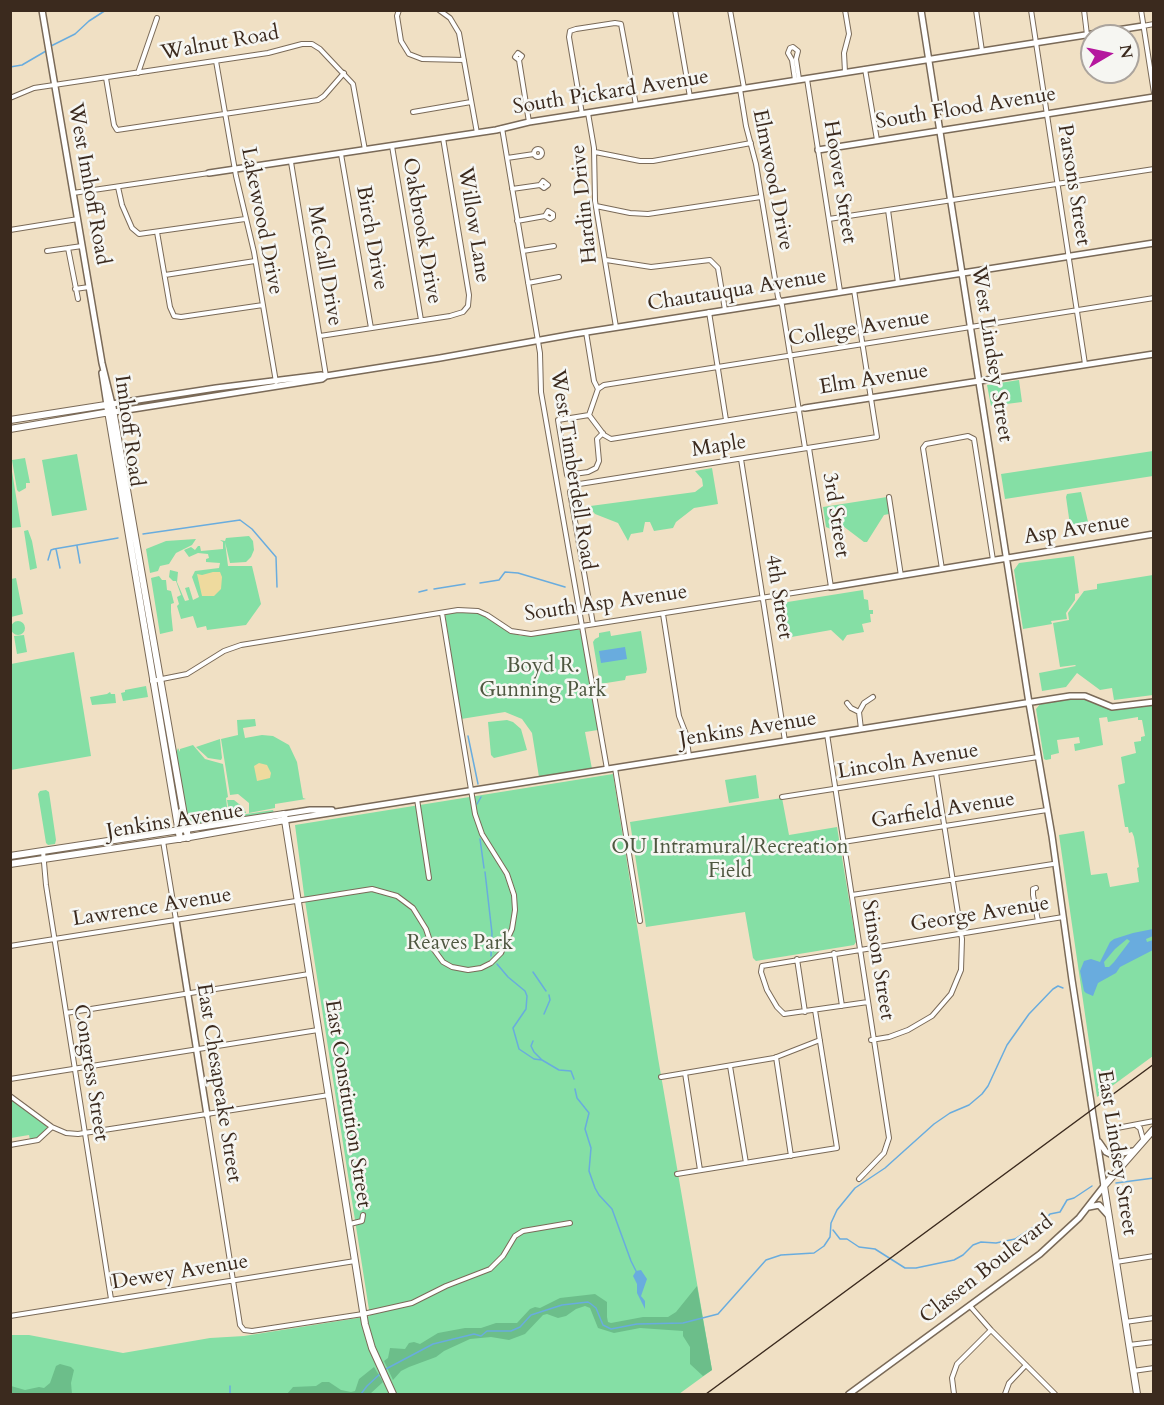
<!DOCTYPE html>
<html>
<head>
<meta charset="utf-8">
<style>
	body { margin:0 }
	#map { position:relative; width:1164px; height:1405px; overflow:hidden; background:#f0e0c4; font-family:Cardo,serif }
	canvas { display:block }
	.frame { position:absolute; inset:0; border:12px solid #3b2a1e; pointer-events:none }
	.north { position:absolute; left:1080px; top:24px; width:60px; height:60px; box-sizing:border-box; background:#f6f6f2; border:2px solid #aba49d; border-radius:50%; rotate:81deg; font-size:16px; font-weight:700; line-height:24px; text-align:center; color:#3b2a1e }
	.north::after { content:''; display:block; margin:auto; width:21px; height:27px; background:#b5179e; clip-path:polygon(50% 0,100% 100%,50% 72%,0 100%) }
</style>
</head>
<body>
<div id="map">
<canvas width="1164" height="1405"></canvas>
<div class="frame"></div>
<div class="north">N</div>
</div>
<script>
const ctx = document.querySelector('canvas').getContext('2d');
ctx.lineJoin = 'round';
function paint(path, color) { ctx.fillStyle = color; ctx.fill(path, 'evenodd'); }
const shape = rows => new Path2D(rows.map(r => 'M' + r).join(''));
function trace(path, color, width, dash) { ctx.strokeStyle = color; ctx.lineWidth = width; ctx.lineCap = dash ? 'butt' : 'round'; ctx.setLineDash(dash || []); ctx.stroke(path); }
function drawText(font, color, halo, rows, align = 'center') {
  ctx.font = font + ' Cardo,serif'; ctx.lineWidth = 5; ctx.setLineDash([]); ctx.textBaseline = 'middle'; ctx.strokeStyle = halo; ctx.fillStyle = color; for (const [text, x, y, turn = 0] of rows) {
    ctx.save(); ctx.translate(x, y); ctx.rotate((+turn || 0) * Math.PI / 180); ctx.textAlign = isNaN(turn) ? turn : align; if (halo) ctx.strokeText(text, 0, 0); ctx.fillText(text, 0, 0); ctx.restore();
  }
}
paint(shape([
	[1019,380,1022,402,991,406,987,385],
	[1153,451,1153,476,1005,499,1001,474],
	[77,454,87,510,52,516,42,460],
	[25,458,30,483,26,483,26,488,19,492,17,490,12,460],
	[11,465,21,527,11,528,10,528],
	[712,468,718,504,694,508,676,522,673,528,654,531,650,522,645,522,643,532,631,534,628,541,618,523,595,514,590,508,588,509,583,507,695,492,703,486,702,479,695,471],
	[1081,492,1089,526,1079,528,1078,524,1070,525,1066,497,1067,494],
	[887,497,889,514,884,515,867,542,864,542,839,523,833,530,826,527,823,507],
	[28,530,32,541,37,568,30,570,24,531],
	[249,536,253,541,254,550,251,557,246,562,230,563,225,542,228,566,252,566,261,604,246,625,207,630,206,626,197,628,193,616,181,619,177,606,179,604,177,597,181,595,176,581,173,581,169,577,170,570,178,572,177,582,185,601,189,600,185,588,189,587,193,600,199,597,192,577,195,571,219,568,220,563,206,562,206,559,209,558,208,554,198,553,189,557,184,550,191,547,195,550,198,546,200,546,201,551,223,549,223,542,220,540,225,541,226,538],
	[196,539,192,545,176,553,169,564,160,566,158,571,150,573,146,549,166,541],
	[1074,556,1079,593,1075,594,1075,600,1066,613,1067,619,1051,621,1052,624,1023,629,1014,570,1019,563],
	[1153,575,1153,695,1114,700,1112,688,1100,690,1077,673,1066,687,1042,691,1039,673,1076,666,1075,665,1060,667,1053,623,1069,620,1068,613,1084,591,1097,589,1097,584],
	[159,576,162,580,166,580,167,590,171,591,174,603,171,604,171,612,173,631,160,634,151,578],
	[16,578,23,614,11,617,11,579],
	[863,590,864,599,868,600,869,610,873,610,873,614,870,614,871,622,862,624,864,632,847,635,843,641,831,630,780,639,775,604],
	[462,611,482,614,507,631,521,636,577,629,581,631,598,730,585,732,592,769,539,777,532,733,522,719,505,712,461,719,445,614],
	'11 628a7 7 0 1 1 14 0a7 7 0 1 1-14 0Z',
	[610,631,611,636,641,631,647,669,646,673,626,676,625,680,600,684,593,642,595,639,599,637,599,633],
	[24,635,27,652,17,654,14,636],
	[74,652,91,756,11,770,11,664],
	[146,686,148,697,123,701,121,693,125,692,125,690],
	[110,692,111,694,115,694,116,703,92,705,90,697,107,694],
	[1070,696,1085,696,1108,706,1153,701,1153,1056,1097,1097,1059,835,1084,831,1091,875,1107,873,1110,887,1139,882,1137,868,1139,867,1134,837,1132,832,1129,833,1128,827,1125,827,1118,785,1125,783,1121,757,1136,753,1134,742,1141,741,1141,737,1145,736,1142,720,1138,720,1138,717,1108,722,1107,717,1099,718,1103,745,1075,751,1074,744,1080,743,1079,737,1057,740,1059,753,1051,755,1051,759,1046,760,1044,759,1036,709,1040,704],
	[255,719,256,726,243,728,245,738,262,735,273,736,289,745,297,762,303,798,306,799,275,804,275,808,249,813,249,803,238,794,230,795,221,739,238,735,237,720],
	[507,720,513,722,521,729,527,750,494,758,491,755,488,722],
	[220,739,222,758,221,760,208,758,196,747],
	[193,745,205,759,223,764,228,797,226,798,228,816,188,822,176,753,178,748,180,752,180,749],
	[613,774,658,1058,712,1370,679,1394,11,1394,11,1335,29,1335,123,1353,210,1338,244,1336,370,1316,304,894,295,825],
	[756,775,759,798,729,803,725,780],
	[46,790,49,792,56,840,55,844,48,845,46,843,38,794,40,791],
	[782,798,789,835,837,827,856,942,854,945,756,961,753,958,745,912,646,927,630,822],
	[227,800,234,800,244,808,246,813,230,816],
	[273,810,274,813,193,826,193,822],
	[11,1098,45,1124,48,1129,43,1135,30,1140,29,1135,11,1138]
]), '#85dfa5');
paint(shape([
	[697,1286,712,1370,703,1376,690,1364,690,1347,683,1336,683,1331,640,1328,614,1333,598,1328,590,1308,585,1306,576,1309,566,1316,558,1318,547,1314,543,1315,525,1334,509,1340,491,1337,470,1339,444,1351,436,1357,409,1367,401,1371,393,1380,384,1361,388,1358,390,1348,405,1349,409,1343,414,1342,420,1344,438,1333,465,1328,481,1328,496,1323,517,1323,530,1309,535,1307,540,1308,560,1298,595,1294,607,1302,607,1317,608,1322,611,1323,643,1317,668,1317,676,1312],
	[60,1364,71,1367,74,1370,71,1383,72,1394,11,1394,11,1386,25,1390,39,1387,44,1388,50,1383,56,1366],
	[374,1367,383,1382,370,1394,287,1394,293,1387,316,1386,322,1382,329,1382,341,1390,351,1392,355,1391,359,1379]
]), '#6cbe8a');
paint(shape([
	[213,572,220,572,222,577,221,589,214,596,202,596,197,574,202,575],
	[259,763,267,765,271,773,270,778,257,781,254,766]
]), '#eeda9e');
paint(shape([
	[625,647,627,659,601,663,599,651],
	[1153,929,1153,936,1146,939,1147,942,1153,940,1153,950,1120,967,1116,973,1098,983,1093,996,1086,993,1084,991,1080,971,1084,961,1091,959,1100,962,1110,942,1114,939,1133,933],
	[1127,939,1130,941,1114,962,1109,967,1105,967,1104,962,1115,949],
	[641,1270,647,1279,641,1296,645,1301,645,1309,637,1293,637,1284,633,1276,636,1271]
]), '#69acde');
trace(shape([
	[49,47,75,34,89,21,106,10],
	[10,67,22,65,46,51],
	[143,534,240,520,252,529,276,557,277,587],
	[77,546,80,563],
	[56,549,60,568],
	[48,560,51,550,54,549,118,538],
	[480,583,499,580,505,572,518,573,565,587],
	[434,589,465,584],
	[419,592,427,590],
	[468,736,478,784],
	[477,804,481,797],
	[480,839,484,868],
	[485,872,492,933,491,956],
	[497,964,508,977,525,991,527,996,526,1009,513,1028,519,1049,534,1059,542,1060],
	[533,972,546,991],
	[544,1014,550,1000,549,995],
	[533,1041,531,1046,534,1052,542,1060,559,1070,571,1071,574,1079],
	[575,1089,577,1098,589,1113,585,1129,591,1148,589,1171,595,1188,599,1195,612,1209,631,1261,636,1271],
	[1116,1183,1154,1178],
	[833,1230,840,1239,847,1239,859,1247,875,1249,905,1268,916,1268,954,1260,963,1255,973,1245,981,1242,996,1243,1015,1239,1030,1229,1040,1225,1050,1214,1060,1212,1067,1200,1074,1198,1092,1186],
	[384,1370,433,1344,474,1334,481,1336,487,1331,511,1331,520,1327,531,1315,562,1305,588,1302,591,1304,596,1308,603,1325,611,1329,637,1324,683,1323,718,1314,766,1260,781,1255,814,1253,824,1246,830,1237,831,1223,837,1210,855,1188,885,1168,934,1124,950,1113,969,1105,982,1094,988,1086,1007,1045,1029,1014,1053,989,1058,986,1063,988],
	[230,1394,230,1386],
	[361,1394,367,1386,381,1373]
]), '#69acde', 1.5);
const minor = shape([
	[399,10,397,16,401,41,409,54,422,59,464,60],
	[439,10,450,18,459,33,477,133],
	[675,10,690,97],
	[730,10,744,88],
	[845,10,849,34,844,53,845,72],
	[976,10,982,51],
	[1031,10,1085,364],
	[1084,10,1087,35],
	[1141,10,1154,93],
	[1143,26,1154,24],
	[519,60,522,56,518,53,515,57,519,60,529,122],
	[216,61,236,176,254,252,276,382],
	[865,69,877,140],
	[138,73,157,18],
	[106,78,114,125,117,130,318,100,324,96,344,73],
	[807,79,840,291],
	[795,80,792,60,788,53,790,48,793,47,798,51,796,59,799,79],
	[740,89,746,126,756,164,778,297,782,305,805,448],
	[10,98,34,88,268,53,302,44,312,44,320,49,353,84,365,150],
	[413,112,471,102],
	[588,113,594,148,595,201,616,327],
	[582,114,569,37,570,31,576,29,615,23,621,24,636,105],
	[502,128,540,353,541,392,607,769],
	[392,146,421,320],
	'534 153a4 4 0 1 1 8 0a4 4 0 1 1-8 0Z',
	[595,152,640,161,653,161,751,143],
	[341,154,371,328],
	[507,158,534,154],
	[291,162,326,376],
	[118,187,122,205,132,228,139,234,245,219],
	[512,189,540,185,543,181,548,185,544,188,540,185],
	[73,193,209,173],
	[596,206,630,213,648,214,761,197],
	[888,210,898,283],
	[829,219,1154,169],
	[517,221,545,216,550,219,553,217,553,214,548,211,545,216],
	[10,230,78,219],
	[157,232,170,307,174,316,181,317,263,305],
	[68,248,78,299],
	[47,251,82,246],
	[523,251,554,246],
	[606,260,651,267,710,260,718,268,725,310],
	[165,275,255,261],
	[528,283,559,277],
	[75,289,89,287],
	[709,312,726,420],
	[586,332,594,381,598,389],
	[320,336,450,316,463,312,468,306,469,295,443,138],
	[589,415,598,389,604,385,1154,298],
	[603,433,597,439,599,461,596,468,588,472,567,475,558,420,589,415,604,435,611,439,805,408],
	[741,459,785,741],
	[889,497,901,576],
	[942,569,923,448,926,444,968,436,974,439,993,560],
	[663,614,679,716,686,734,689,756],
	[593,624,570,492,573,485,877,437,854,290],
	[152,681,187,674,224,651,241,645,458,610,478,611,487,615,511,631,531,634,831,587,809,448],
	[847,703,851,708,859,712],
	[861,729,859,712,864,703,873,697],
	[827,734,889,1138,884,1153,859,1179],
	[615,768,640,921],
	[782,797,1038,757],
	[417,799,429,878],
	[163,841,176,920],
	[843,842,1047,810],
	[43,851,46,885,111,1299],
	[1036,888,1033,889,1033,895,1038,921],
	[852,895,1053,864],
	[10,946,372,889,397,896,413,908,426,929,432,947,443,962,452,967,468,970,481,968,491,963,501,953,512,929,515,910,514,895,507,874,482,834,475,814,442,613],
	[834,953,842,1006],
	[797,959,805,1012],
	[868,1002,784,1014,777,1007,767,990,761,972,762,966,1063,917],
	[66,1013,309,974],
	[871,1040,889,1037,908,1030,932,1016,951,994,961,970,962,939,936,773],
	[776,1057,791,1156],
	[730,1066,746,1163],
	[685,1073,700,1170],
	[661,1077,774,1058,820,1040],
	[10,1079,318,1030],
	[10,1096,52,1127,66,1133,78,1134,329,1095],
	[207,1115,240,1325,244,1330,252,1331,363,1314,412,1303,446,1286,490,1269,503,1256,515,1236,523,1231,570,1223],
	[1137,1126,1140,1128,1143,1139],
	[1112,1132,1117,1128,1154,1121],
	[10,1145,38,1140,52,1127],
	[677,1174,837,1148,815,1010],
	[350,1224,362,1221,363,1215],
	[1116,1262,1154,1256],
	[970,1306,991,1330,1055,1394],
	[10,1316,355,1261],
	[1125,1322,1154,1318],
	[1129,1345,1154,1342],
	[1133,1371,1154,1368],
	[954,1394,952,1378,957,1364,991,1330],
	[1005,1394,1009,1383,1026,1365]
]);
const tertiary = shape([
	[42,10,102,363,112,404,216,388,321,375,326,376],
	[818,150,1154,97],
	[209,173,496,130,529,122,1143,26],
	[102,373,107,405],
	[805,408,1154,354],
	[114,412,322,379,326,376,440,358,574,334,1154,243],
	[831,587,1154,534],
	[284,814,310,810,332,810],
	[285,820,1070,696,1085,696,1112,707,1154,702],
	[176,920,207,1115],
	[1099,1142,1106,1152,1112,1155,1133,1151],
	[1089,1207,1099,1205,1108,1215],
	[849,1394,1040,1254,1079,1218,1104,1186,1072,980,1052,836,1029,703,921,10]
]);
const secondary = shape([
	[107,405,180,839],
	[10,420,112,404,188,838],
	[10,429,110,412],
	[10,856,284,814,365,1324,372,1348,393,1394],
	[10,864,184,838,285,820],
	[1137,1394,1104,1186,1154,1129]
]);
trace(minor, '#7a6a58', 6);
trace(tertiary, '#7a6a58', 8);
trace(secondary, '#7a6a58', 8);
trace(minor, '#fff', 4);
trace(tertiary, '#fff', 5);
trace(secondary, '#fff', 6);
trace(shape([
	[706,1394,1154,1064]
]), '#3b2a1e', 1.5);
drawText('21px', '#3b2a1e', '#f6f6f2', [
	["Walnut Road",220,44,-10],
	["South Pickard Avenue",611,93,-9],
	["South Flood Avenue",966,109,-9],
	["Elmwood Drive",772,180,79],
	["Hoover Street",839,182,81],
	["West Imhoff Road",88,184,80],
	["Parsons Street",1073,185,81],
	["Hardin Drive",585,204,-96],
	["Lakewood Drive",261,221,79],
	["Willow Lane",473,225,81],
	["Oakbrook Drive",421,231,80],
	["Birch Drive",371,238,80],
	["McCall Drive",324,266,80],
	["Chautauqua Avenue",737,291,-9],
	["College Avenue",859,329,-9],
	["West Lindsey Street",991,354,81],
	["Elm Avenue",874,380,-9],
	["Imhoff Road",128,431,82],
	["Maple",719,447,-9],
	["West Timberdell Road",572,470,81],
	["3rd Street",835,515,81],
	["Asp Avenue",1077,530,-9],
	["4th Street",778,597,81],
	["South Asp Avenue",606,604,-8],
	["Jenkins Avenue",748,730,-9],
	["Lincoln Avenue",908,762,-9],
	["Garfield Avenue",943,811,-9],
	["Jenkins Avenue",175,822,-9],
	["Lawrence Avenue",152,908,-9],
	["George Avenue",980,915,-9],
	["Stinson Street",877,960,81],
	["Congress Street",90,1073,81],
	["East Chesapeake Street",218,1083,81],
	["East Constitution Street",347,1104,81],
	["East Lindsey Street",1116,1153,81],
	["Classen Boulevard",987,1270,-38],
	["Dewey Avenue",180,1273,-9]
]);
drawText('21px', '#4e5740', '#f6f6f2', [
	["Boyd R.",543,667],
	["Gunning Park",543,691],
	["OU Intramural/Recreation",730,848],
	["Field",730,872],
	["Reaves Park",460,944]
]);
</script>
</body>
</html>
